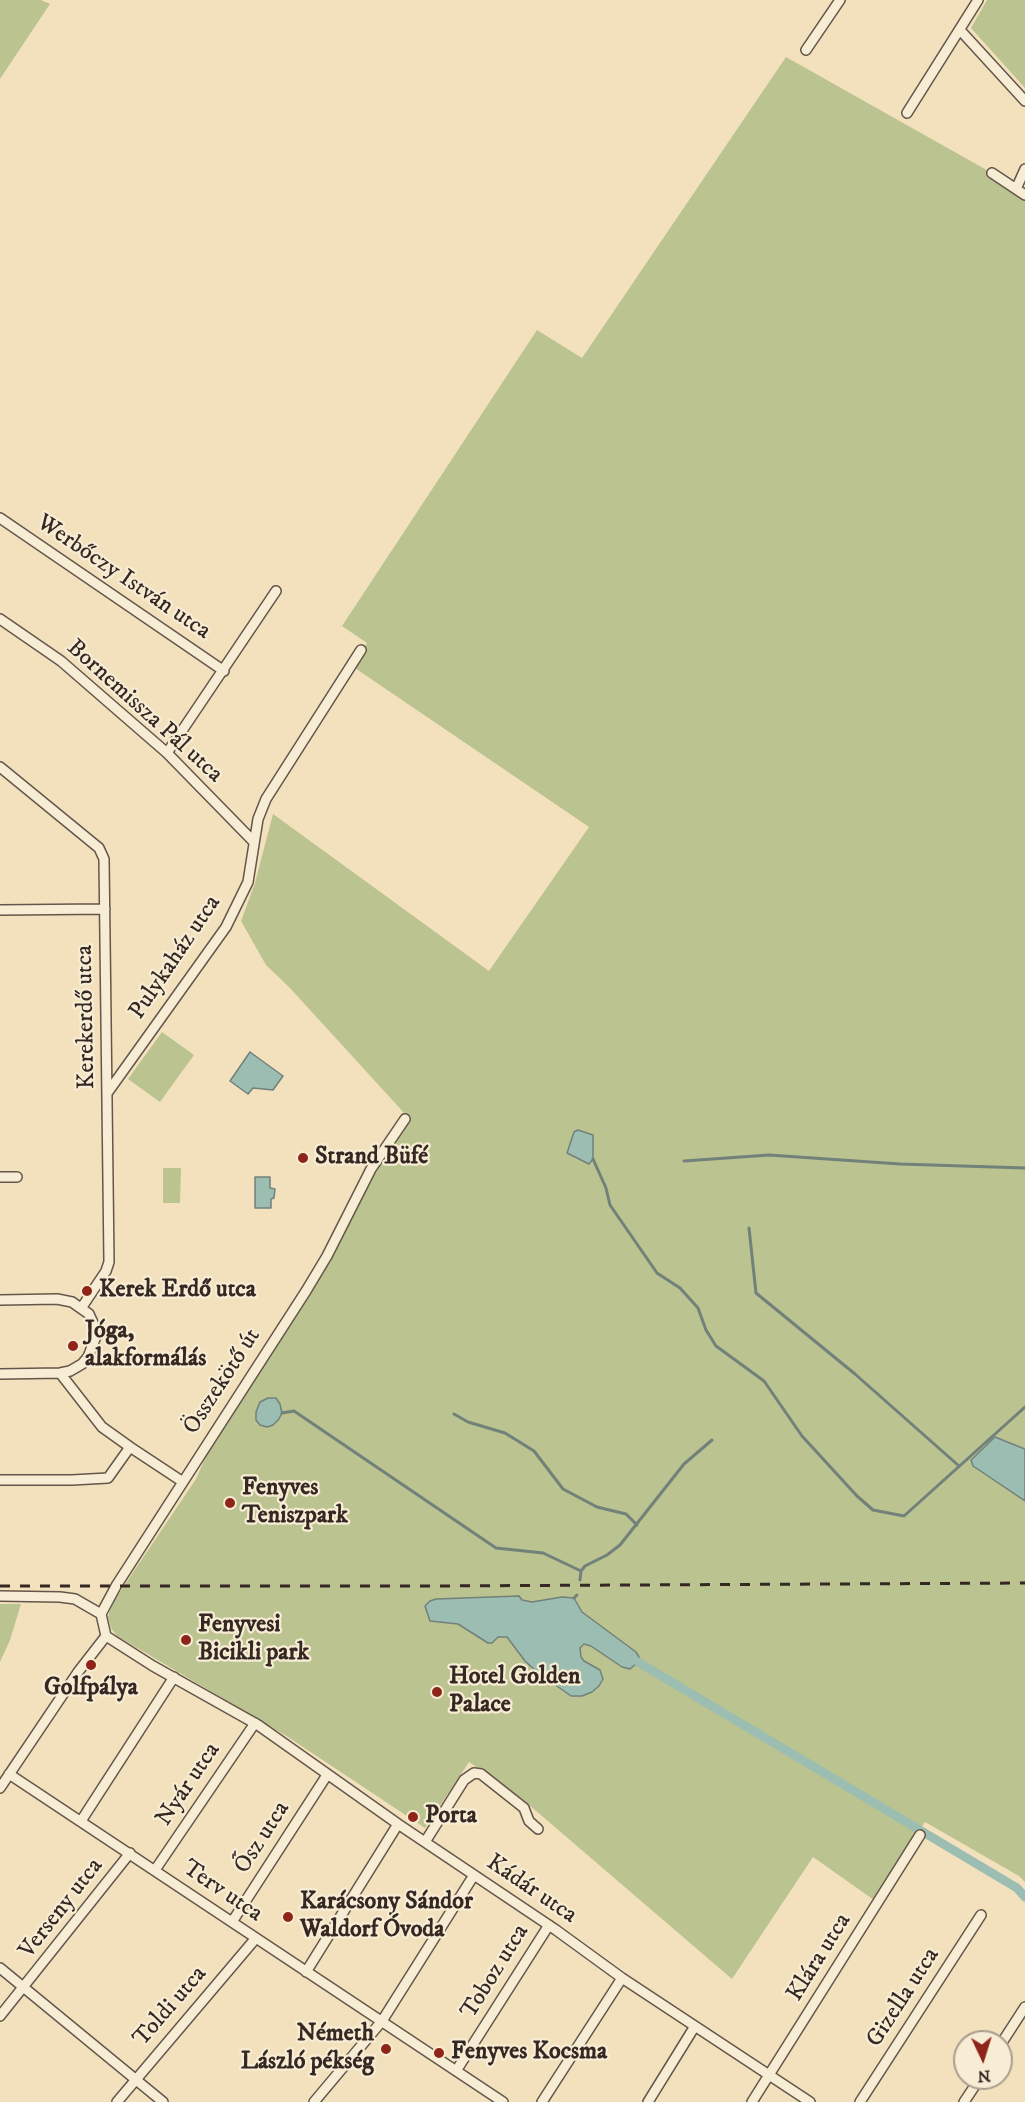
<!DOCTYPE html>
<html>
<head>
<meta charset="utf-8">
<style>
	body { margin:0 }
	#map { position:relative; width:1025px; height:2102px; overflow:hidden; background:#f3e1bd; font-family:"IM FELL DW Pica",serif }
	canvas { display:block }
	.north { position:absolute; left:953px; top:2030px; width:60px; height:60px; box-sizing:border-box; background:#f7ecd4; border:2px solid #a99e8d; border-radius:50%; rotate:176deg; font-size:16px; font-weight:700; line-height:24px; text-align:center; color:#352823 }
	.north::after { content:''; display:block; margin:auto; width:21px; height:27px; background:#8f2418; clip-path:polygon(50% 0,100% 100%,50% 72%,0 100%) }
</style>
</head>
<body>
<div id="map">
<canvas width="1025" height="2102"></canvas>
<div class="north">N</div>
</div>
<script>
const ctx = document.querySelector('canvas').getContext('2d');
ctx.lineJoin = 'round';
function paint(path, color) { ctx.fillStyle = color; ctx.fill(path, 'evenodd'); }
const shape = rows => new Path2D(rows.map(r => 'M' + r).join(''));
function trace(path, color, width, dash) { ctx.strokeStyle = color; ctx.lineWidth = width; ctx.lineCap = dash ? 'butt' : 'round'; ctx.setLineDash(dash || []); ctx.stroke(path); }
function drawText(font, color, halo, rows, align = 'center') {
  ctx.font = font + ' "IM FELL DW Pica",serif'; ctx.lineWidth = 4.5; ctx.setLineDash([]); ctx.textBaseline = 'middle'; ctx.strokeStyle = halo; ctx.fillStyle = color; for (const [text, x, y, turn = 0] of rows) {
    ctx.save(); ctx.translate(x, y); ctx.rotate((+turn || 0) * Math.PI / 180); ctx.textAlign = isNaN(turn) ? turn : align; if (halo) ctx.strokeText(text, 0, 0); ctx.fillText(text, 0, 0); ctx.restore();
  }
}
paint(shape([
	[0,0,41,0,50,4,0,79],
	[987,0,1025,0,1025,88,971,28],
	[786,57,992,173,1025,195,1025,1882,1019,1876,925,1822,874,1900,813,1857,732,1979,521,1798,469,1762,425,1828,288,1737,117,1636,111,1628,108,1617,111,1605,196,1479,223,1417,267,1353,406,1115,289,987,266,965,241,921,255,883,273,814,489,971,589,827,352,666,367,643,342,626,537,330,582,358],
	[162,1032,194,1055,160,1102,128,1079],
	[163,1168,181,1168,180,1203,163,1203],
	[0,1604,21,1604,10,1640,0,1662]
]), '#bbc391');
const water = shape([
	[250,1052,283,1076,273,1090,253,1088,248,1094,230,1081,250,1052],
	[578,1130,593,1135,593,1159,589,1164,567,1153,574,1132,578,1130],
	[255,1177,270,1177,270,1188,275,1189,274,1198,271,1199,271,1208,255,1208,255,1177],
	[268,1398,276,1398,280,1404,282,1413,279,1419,273,1425,267,1427,260,1425,256,1420,256,1412,260,1402,268,1398],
	[995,1437,1025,1449,1025,1501,973,1466,971,1460,995,1437],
	[519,1596,522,1600,532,1602,562,1597,574,1598,582,1612,636,1652,639,1657,638,1662,630,1669,622,1667,591,1646,584,1644,580,1648,581,1657,584,1661,600,1670,603,1679,599,1686,592,1692,582,1696,571,1696,537,1672,525,1661,507,1637,498,1637,492,1643,488,1643,458,1624,430,1621,425,1606,430,1601,436,1599,519,1596]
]);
paint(water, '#9bbdb2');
trace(water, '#728179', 1.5);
trace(shape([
	[593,1159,606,1188,610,1205,657,1273,680,1288,698,1308,706,1330,716,1346,764,1381,802,1436,857,1496,873,1510,904,1516,1025,1407],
	[684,1161,769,1155,900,1164,1025,1168],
	[749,1228,756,1293,855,1374,959,1466],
	[282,1413,294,1411,496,1548,543,1553,581,1571],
	[454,1414,468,1422,505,1433,534,1451,563,1489,597,1507,626,1514,637,1525],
	[580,1580,581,1571,585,1566,607,1555,620,1545,684,1464,712,1440],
	[574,1598,577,1595]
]), '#728179', 3);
trace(shape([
	[638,1662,1017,1888,1025,1897]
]), '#9bbdb2', 9);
const minor = shape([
	[960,30,1025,101],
	[806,50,840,0],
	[907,113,978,0],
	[992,173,1025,195],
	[1016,189,1025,169],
	[0,518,224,671],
	[0,619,61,661,167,753,254,842],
	[167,753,276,591],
	[0,767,99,848,104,859,109,1262,106,1271,82,1307],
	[0,910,105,909],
	[108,1092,226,927,248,882,258,819,266,799,361,650],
	[0,1177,17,1177],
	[0,1300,57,1299,72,1302,89,1314,94,1325,95,1339,88,1357,82,1364,70,1371,60,1373,0,1374],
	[60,1373,102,1427,130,1447,183,1482],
	[0,1480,72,1480,108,1478,130,1447],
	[0,1596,60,1597,75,1599,101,1614],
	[106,1636,153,1666,258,1725,398,1824,556,1930,622,1978,810,2102],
	[106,1636,101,1614,116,1586,306,1291,327,1256,371,1169,405,1119],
	[9,1774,503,2102],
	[0,1788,78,1672,106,1636],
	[81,1821,174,1677],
	[425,1842,464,1780,474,1773,481,1774,524,1808,529,1821,538,1829],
	[155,1870,255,1723],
	[232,1922,327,1775],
	[0,1968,163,2102],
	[306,1972,398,1824],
	[0,2016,130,1853],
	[1001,2044,1025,2007],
	[456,2071,549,1925],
	[117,2102,256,1938],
	[314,2102,382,2021,474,1875],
	[542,2102,622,1978],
	[648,2102,695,2026],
	[752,2102,920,1835],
	[860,2102,981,1915],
	[964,2102,980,2078]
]);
trace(minor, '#64564a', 12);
trace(minor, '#f7ecd4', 9);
trace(shape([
	[0,1586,427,1586,1025,1583]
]), '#352823', 3, [10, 10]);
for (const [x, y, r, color] of [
	[303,1158,6,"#8f2418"],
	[87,1291,6,"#8f2418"],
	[73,1346,6,"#8f2418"],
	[230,1503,6,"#8f2418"],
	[186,1640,6,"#8f2418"],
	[91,1665,6,"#8f2418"],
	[437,1692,6,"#8f2418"],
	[413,1817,6,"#8f2418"],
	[288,1917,6,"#8f2418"],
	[386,2049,6,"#8f2418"],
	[439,2053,6,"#8f2418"]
]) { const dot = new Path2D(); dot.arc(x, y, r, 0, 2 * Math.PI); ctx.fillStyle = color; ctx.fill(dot); trace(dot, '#f7ecd4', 2); }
drawText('24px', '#352823', '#f7ecd4', [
	["Werbőczy István utca",123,578,34],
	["Bornemissza Pál utca",144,712,42],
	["Pulykaház utca",176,958,-56],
	["Kerekerdő utca",87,1017,-91],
	["Összekötő út",223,1382,-57],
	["Nyár utca",189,1785,-56],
	["Ősz utca",263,1838,-57],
	["Kádár utca",531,1890,34],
	["Terv utca",222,1892,34],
	["Verseny utca",62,1909,-52],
	["Klára utca",820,1958,-58],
	["Toboz utca",496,1972,-58],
	["Gizella utca",904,1998,-57],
	["Toldi utca",171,2007,-49]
]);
drawText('bold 24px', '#352823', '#f7ecd4', [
	["Strand Büfé",315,1158],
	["Kerek Erdő utca",99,1291],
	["Jóga,",85,1332],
	["alakformálás",85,1360],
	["Fenyves",242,1489],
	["Teniszpark",242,1517],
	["Fenyvesi",198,1626],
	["Bicikli park",198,1654],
	["Hotel Golden",449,1678],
	["Palace",449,1706],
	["Golfpálya",91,1689,"center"],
	["Porta",425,1817],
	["Karácsony Sándor",300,1903],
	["Waldorf Óvoda",300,1931],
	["Németh",374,2035,"right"],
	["László pékség",374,2063,"right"],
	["Fenyves Kocsma",451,2053]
], 'left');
</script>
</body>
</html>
